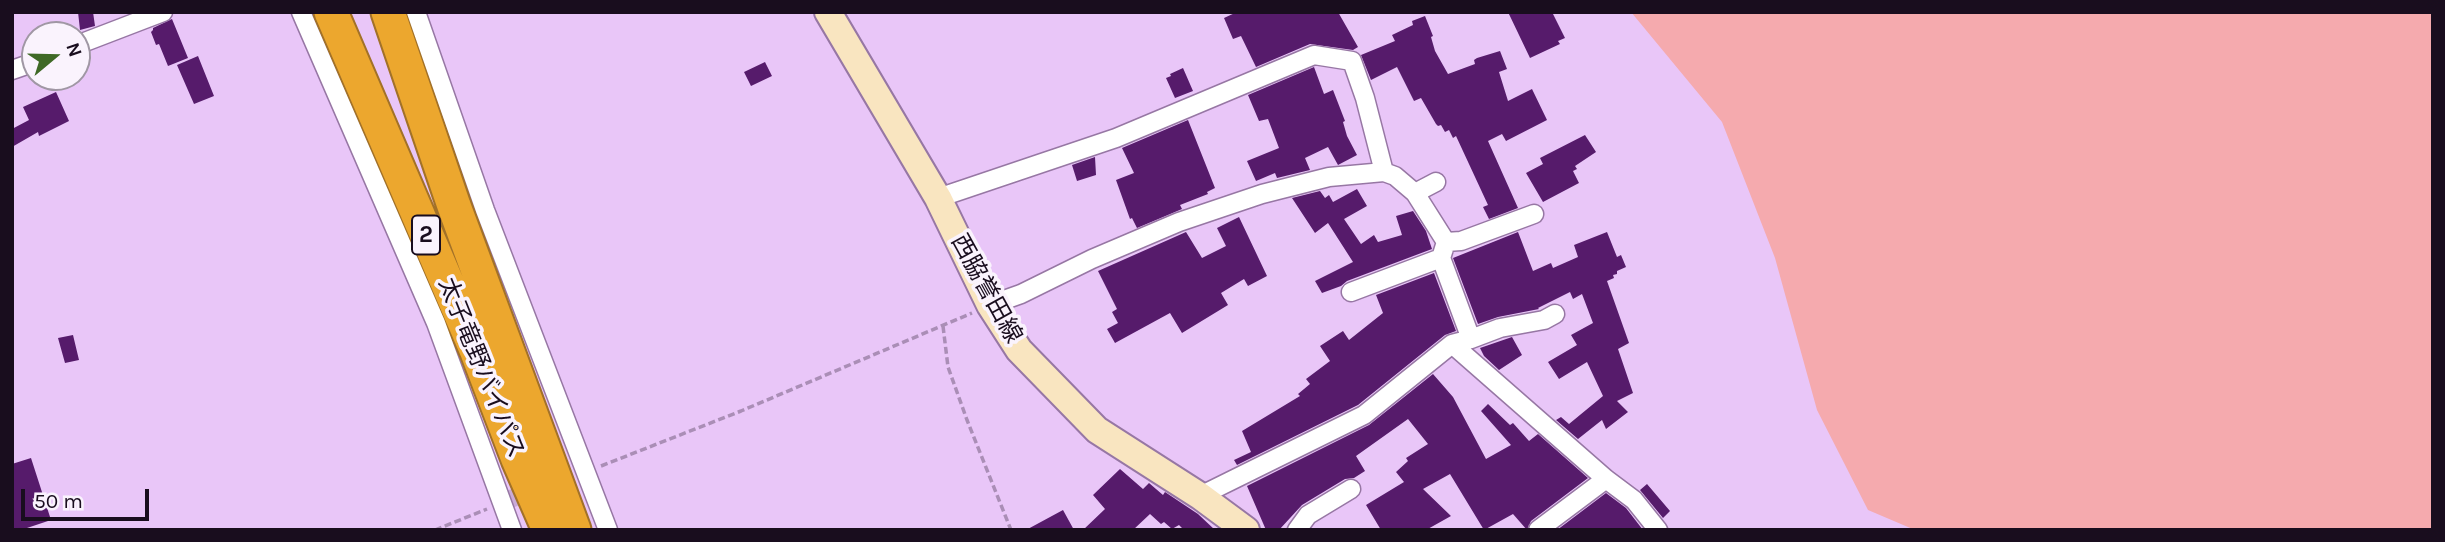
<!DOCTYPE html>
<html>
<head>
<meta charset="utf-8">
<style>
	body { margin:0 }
	#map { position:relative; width:2445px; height:542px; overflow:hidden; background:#e9c6f8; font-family:Karla,sans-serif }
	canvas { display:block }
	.frame { position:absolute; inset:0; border:14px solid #190d1e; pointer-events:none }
	.north { position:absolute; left:21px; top:21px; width:70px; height:70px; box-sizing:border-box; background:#faf3fd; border:2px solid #a097a4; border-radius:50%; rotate:71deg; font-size:19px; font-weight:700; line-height:28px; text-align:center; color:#190d1e }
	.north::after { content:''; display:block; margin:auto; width:24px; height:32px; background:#3f6926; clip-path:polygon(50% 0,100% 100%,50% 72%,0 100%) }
	.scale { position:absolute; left:21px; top:489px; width:128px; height:32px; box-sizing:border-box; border:4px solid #190d1e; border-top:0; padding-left:9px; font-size:21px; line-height:24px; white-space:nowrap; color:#190d1e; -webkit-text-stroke:5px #faf3fd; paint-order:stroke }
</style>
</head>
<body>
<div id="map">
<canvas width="2445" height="542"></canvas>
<div class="frame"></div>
<div class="north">N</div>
<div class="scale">50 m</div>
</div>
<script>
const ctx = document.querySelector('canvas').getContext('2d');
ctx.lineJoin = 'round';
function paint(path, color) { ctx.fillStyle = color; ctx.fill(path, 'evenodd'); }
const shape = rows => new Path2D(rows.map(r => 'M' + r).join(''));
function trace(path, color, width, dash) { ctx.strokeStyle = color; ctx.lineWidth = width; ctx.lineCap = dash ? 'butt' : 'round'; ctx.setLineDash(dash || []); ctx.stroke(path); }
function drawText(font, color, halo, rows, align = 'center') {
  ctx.font = font + ' Karla,"Noto Sans JP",sans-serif'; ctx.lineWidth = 7; ctx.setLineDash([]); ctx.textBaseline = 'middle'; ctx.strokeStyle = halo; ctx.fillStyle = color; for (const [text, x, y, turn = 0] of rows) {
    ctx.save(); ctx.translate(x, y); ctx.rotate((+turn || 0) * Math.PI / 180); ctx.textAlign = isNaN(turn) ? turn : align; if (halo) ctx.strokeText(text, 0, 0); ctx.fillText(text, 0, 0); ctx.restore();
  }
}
paint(shape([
	[1631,12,2433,12,2433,530,1915,530,1868,510,1817,410,1775,258,1722,122]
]), '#f5aaae');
paint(shape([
	[78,12,93,12,95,26,80,30],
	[1237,12,1338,12,1358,47,1353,50,1310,44,1256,67,1241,36,1233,39,1224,18],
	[1508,12,1552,12,1565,38,1558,41,1560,44,1530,58],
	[1425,16,1433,36,1431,37,1435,51,1448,74,1475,64,1474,60,1477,58,1500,51,1507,69,1499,72,1508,101,1532,89,1547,120,1506,141,1502,134,1488,141,1518,208,1489,219,1483,207,1488,205,1456,136,1453,138,1449,130,1445,132,1441,125,1438,126,1436,124,1421,98,1414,101,1397,67,1371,80,1361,55,1395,41,1392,35,1413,25,1412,21],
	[172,19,188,58,168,66,159,44,156,45,151,32,153,30,153,28],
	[198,56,214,96,194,104,177,65],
	[765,62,772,76,751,86,744,72],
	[1314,67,1324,94,1333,90,1345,121,1343,122,1347,136,1357,155,1338,165,1328,147,1305,158,1310,170,1277,178,1275,173,1256,181,1247,161,1279,148,1268,119,1259,121,1248,95],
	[1183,68,1193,91,1175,98,1166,78,1171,76,1170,74],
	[56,92,69,121,39,136,38,132,12,147,12,129,29,120,23,107],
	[1188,120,1215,188,1207,192,1208,194,1180,205,1182,209,1137,228,1132,218,1130,219,1116,180,1134,173,1122,148],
	[1585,135,1596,152,1575,166,1577,169,1573,171,1579,183,1543,202,1526,173,1543,164,1540,158],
	[1095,157,1096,175,1077,181,1072,165],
	[1357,189,1367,206,1344,219,1361,244,1374,235,1378,242,1402,235,1396,216,1413,211,1426,231,1432,249,1347,281,1341,286,1322,293,1315,281,1353,262,1328,223,1315,233,1292,198,1320,191,1325,198,1329,195,1333,202],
	[1239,217,1267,276,1248,286,1244,279,1221,293,1228,305,1182,333,1170,313,1115,343,1107,329,1118,323,1112,312,1117,309,1098,271,1186,232,1202,258,1226,246,1217,228],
	[1518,232,1533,271,1551,263,1553,268,1578,257,1574,245,1607,232,1617,257,1621,255,1626,267,1617,271,1617,274,1613,275,1614,278,1607,281,1629,343,1618,349,1633,393,1617,401,1628,412,1606,429,1602,420,1578,439,1556,420,1561,417,1569,424,1603,396,1587,362,1559,379,1548,362,1577,345,1571,335,1593,323,1582,294,1573,299,1570,292,1538,308,1539,309,1498,317,1478,324,1453,258],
	[1434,273,1456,331,1445,335,1358,405,1237,465,1234,460,1251,452,1242,431,1300,396,1298,394,1310,384,1306,379,1330,361,1320,346,1343,331,1349,340,1383,313,1376,295],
	[73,335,79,360,65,363,58,338],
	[1512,337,1522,355,1499,370,1484,356,1480,348],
	[1433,374,1453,397,1486,459,1511,445,1481,411,1488,404,1510,425,1513,423,1529,441,1538,434,1588,478,1531,521,1527,530,1513,514,1484,530,1450,474,1423,489,1451,516,1426,530,1381,530,1366,505,1404,482,1396,472,1408,461,1406,458,1428,444,1408,419,1356,456,1365,471,1354,478,1345,479,1302,505,1279,530,1266,530,1247,486,1369,425],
	[31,458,51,520,21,530,12,530,12,464],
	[1120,469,1143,489,1149,483,1163,495,1165,492,1198,514,1215,530,1184,530,1179,525,1172,529,1164,522,1161,524,1150,514,1133,530,1083,530,1105,509,1093,495],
	[1647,484,1670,511,1663,518,1640,490],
	[1606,493,1626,508,1643,530,1557,530],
	[1063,510,1074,530,1026,530]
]), '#561b6b');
trace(shape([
	[502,502,585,472]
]), '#caaad7', 18, [18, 9]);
const street = shape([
	[301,12,436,323,512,530],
	[416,12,485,210,608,530],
	[77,45,163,12],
	[12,70,35,62],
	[1415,193,1436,182],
	[938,198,1116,138,1314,55,1352,61,1365,98,1384,172],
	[1446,242,1461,241,1534,214],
	[1351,292,1441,258],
	[990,305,1021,294,1092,259,1179,222,1262,194,1329,177,1384,172,1395,176,1415,193,1446,242,1441,258,1471,339,1452,344,1364,415,1200,496],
	[1471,339,1500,328,1544,320,1555,314],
	[1452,344,1606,479,1634,500,1658,530],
	[1297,530,1308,515,1351,489],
	[1538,530,1606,479]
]);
const secondary = shape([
	[828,12,938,198,990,305,1019,350,1097,430,1200,496,1246,530]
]);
const highway = shape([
	[331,12,477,352,518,459,549,530],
	[388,12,454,206,574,530]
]);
trace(street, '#9777a4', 21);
trace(secondary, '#9777a4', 30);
trace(highway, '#a27128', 37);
trace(shape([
	[943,326,948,367,967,420,1011,530],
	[601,466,741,411,972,313],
	[435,530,487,509]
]), '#aa8eb6', 3.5, [7, 3.5]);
trace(street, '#fff', 18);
trace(secondary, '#f9e5c0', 26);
trace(highway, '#eca72e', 33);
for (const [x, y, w] of [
	[426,235,28]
]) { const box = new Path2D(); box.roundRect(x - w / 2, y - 19.5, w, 39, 5); ctx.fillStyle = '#faf3fd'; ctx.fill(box); trace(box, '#190d1e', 2); }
drawText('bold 23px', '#190d1e', null, [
	["2",426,235]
]);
drawText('24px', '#190d1e', '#faf3fd', [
	["西脇誉田線",986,289,61],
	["太子竜野バイパス",481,368,68]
]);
</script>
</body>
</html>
